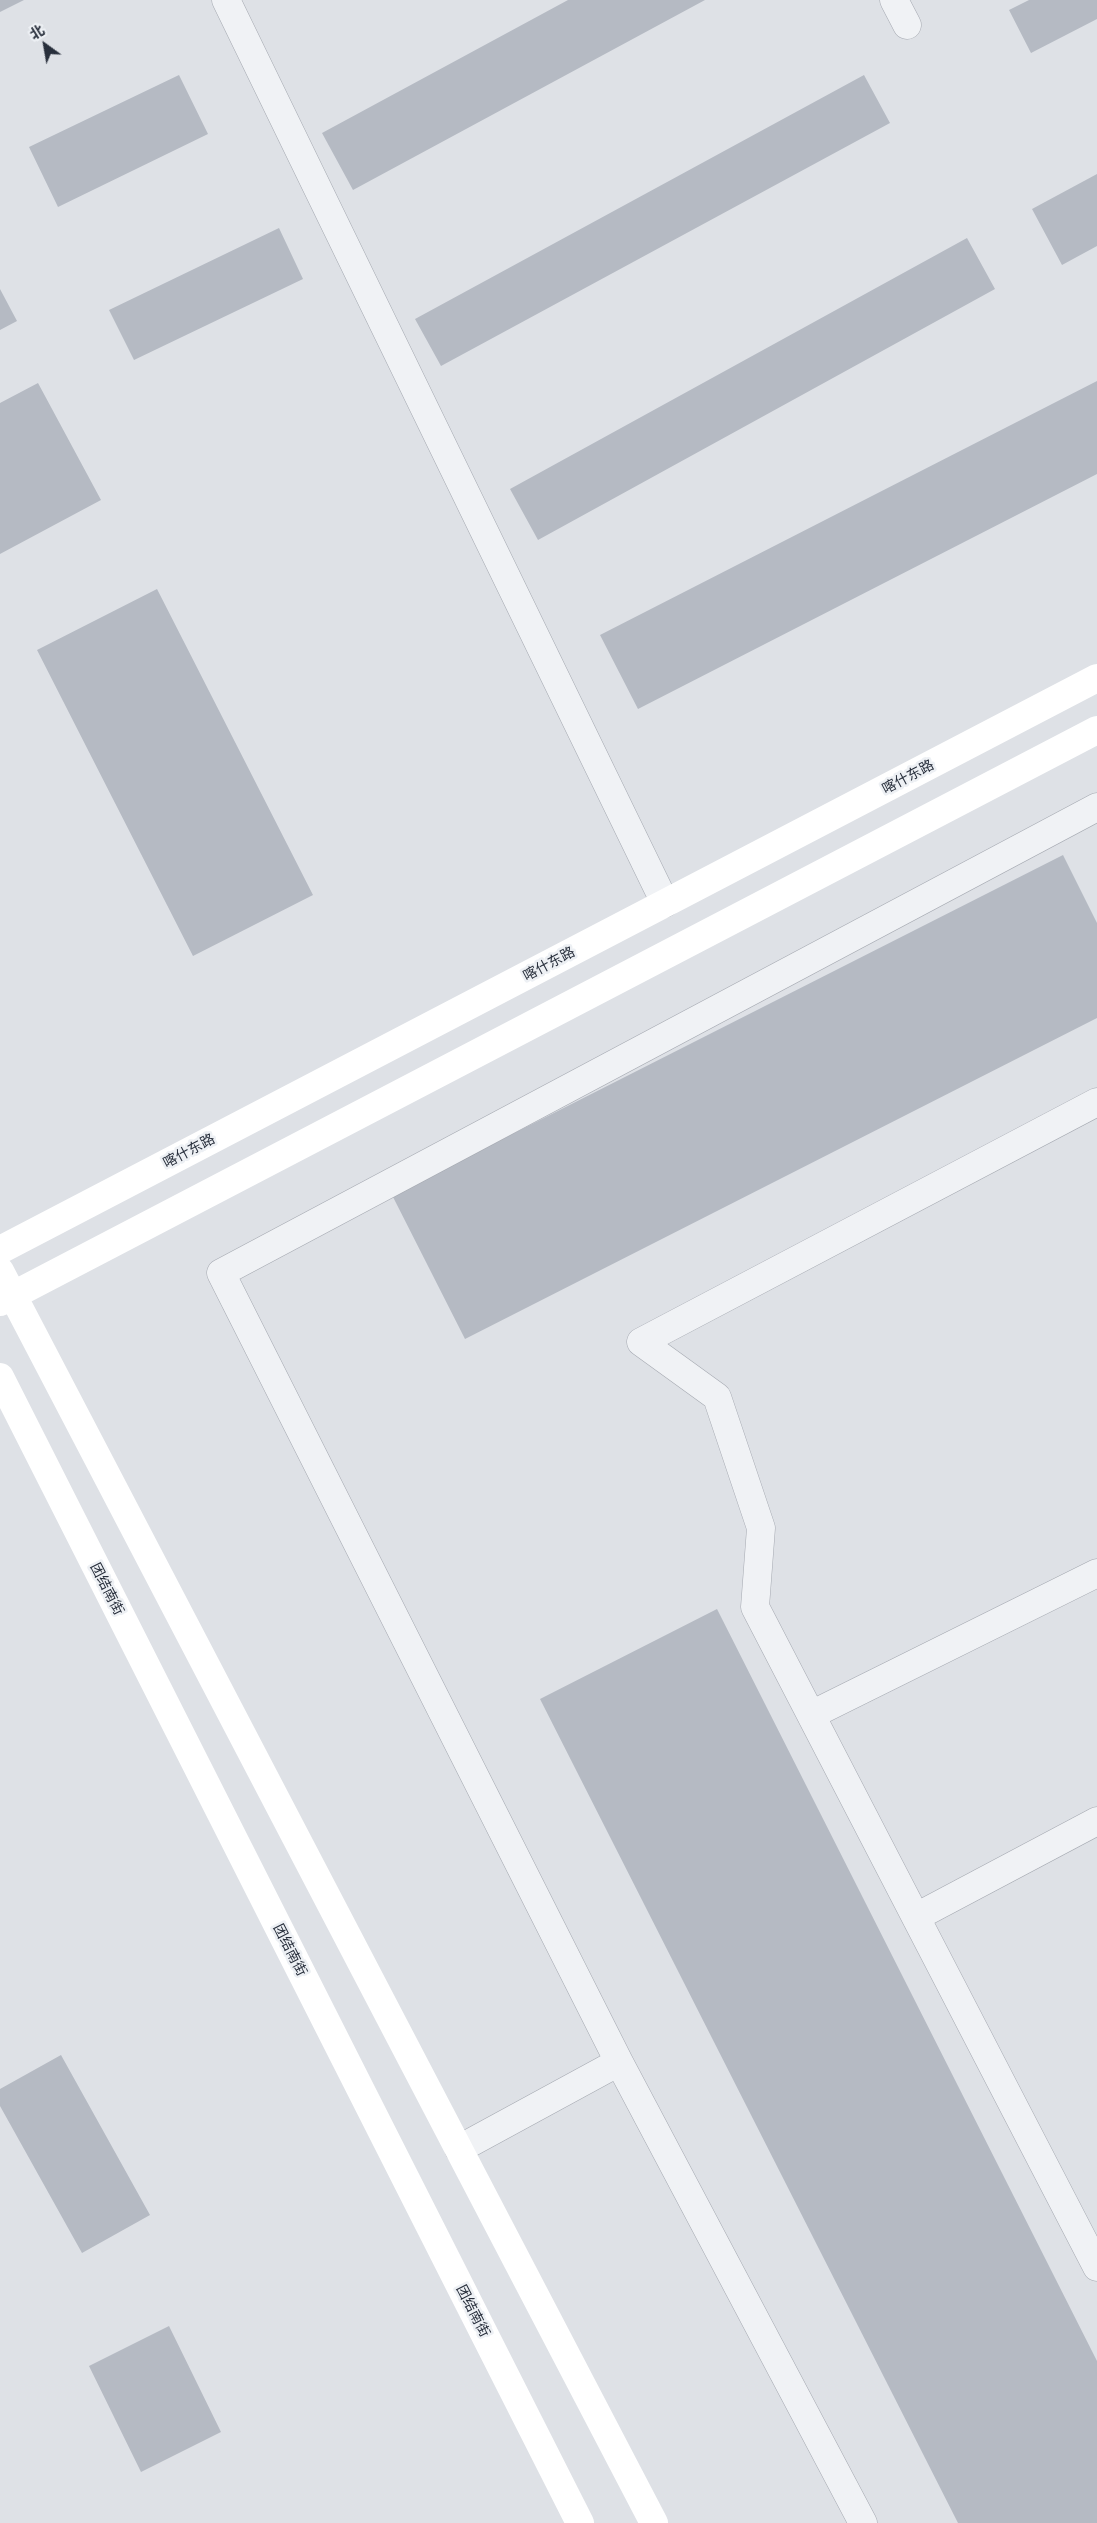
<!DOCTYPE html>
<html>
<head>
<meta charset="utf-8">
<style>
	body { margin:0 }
	#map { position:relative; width:1097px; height:2523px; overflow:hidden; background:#dee1e6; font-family:"Golos Text","Noto Sans SC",sans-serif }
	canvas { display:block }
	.north { position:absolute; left:20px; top:20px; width:50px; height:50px; -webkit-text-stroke:4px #edf0f4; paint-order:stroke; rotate:328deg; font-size:14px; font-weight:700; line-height:20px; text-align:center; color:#282f3c }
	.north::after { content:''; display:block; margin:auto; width:18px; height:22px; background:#282f3c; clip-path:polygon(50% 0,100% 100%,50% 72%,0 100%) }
</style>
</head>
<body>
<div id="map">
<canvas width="1097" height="2523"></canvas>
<div class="north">北</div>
</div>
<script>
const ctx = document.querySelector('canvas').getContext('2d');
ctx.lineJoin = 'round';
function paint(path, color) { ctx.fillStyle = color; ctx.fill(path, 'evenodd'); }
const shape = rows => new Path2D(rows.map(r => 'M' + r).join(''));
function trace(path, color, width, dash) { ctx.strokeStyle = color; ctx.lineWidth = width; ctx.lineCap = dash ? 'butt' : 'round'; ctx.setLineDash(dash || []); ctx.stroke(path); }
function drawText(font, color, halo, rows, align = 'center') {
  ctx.font = font + ' "Golos Text","Noto Sans SC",sans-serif'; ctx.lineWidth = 5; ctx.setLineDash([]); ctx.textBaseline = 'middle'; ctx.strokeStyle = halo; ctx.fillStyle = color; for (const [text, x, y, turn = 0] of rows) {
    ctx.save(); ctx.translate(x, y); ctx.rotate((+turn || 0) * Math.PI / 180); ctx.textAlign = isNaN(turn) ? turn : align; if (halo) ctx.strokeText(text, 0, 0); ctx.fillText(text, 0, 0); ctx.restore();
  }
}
paint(shape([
	[0,0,24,0,0,12],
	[568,0,705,0,353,190,322,133],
	[1029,0,1097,0,1097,19,1031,53,1009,10],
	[179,75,208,134,58,207,29,147],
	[864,75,890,123,441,366,415,319],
	[1097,174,1097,246,1062,265,1032,209],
	[279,228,303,279,134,360,109,310],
	[967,238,995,289,538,540,510,489],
	[0,289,17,321,0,330],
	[1097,381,1097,474,638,709,600,635],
	[38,383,101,500,0,554,0,403],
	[157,589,313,895,193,956,37,650],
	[1063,855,1097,923,1097,1018,465,1339,392,1195],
	[717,1609,1097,2361,1097,2523,958,2523,540,1699],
	[61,2055,150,2215,82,2253,0,2106,0,2089],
	[169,2326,221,2432,141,2472,89,2366]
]), '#b5bac3');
const street = shape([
	[226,0,665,903],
	[894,0,907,25],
	[1097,1102,641,1342,717,1397,761,1528,755,1607,1097,2267],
	[811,1715,1097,1573],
	[916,1917,1097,1821],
	[619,2062,221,1273,1097,807],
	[459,2149,619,2062,863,2523]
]);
trace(street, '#a4a8b0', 29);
trace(street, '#f0f2f5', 28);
trace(shape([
	[0,1250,1097,678],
	[0,1271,654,2523],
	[0,1302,1097,730],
	[0,1377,580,2523]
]), '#fff', 28);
drawText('14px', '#282f3c', '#edf0f4', [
	["喀什东路",908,777,-28],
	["喀什东路",549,964,-28],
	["喀什东路",189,1151,-28],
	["团结南街",107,1589,63],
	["团结南街",290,1950,63],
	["团结南街",473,2311,63]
]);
</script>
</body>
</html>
